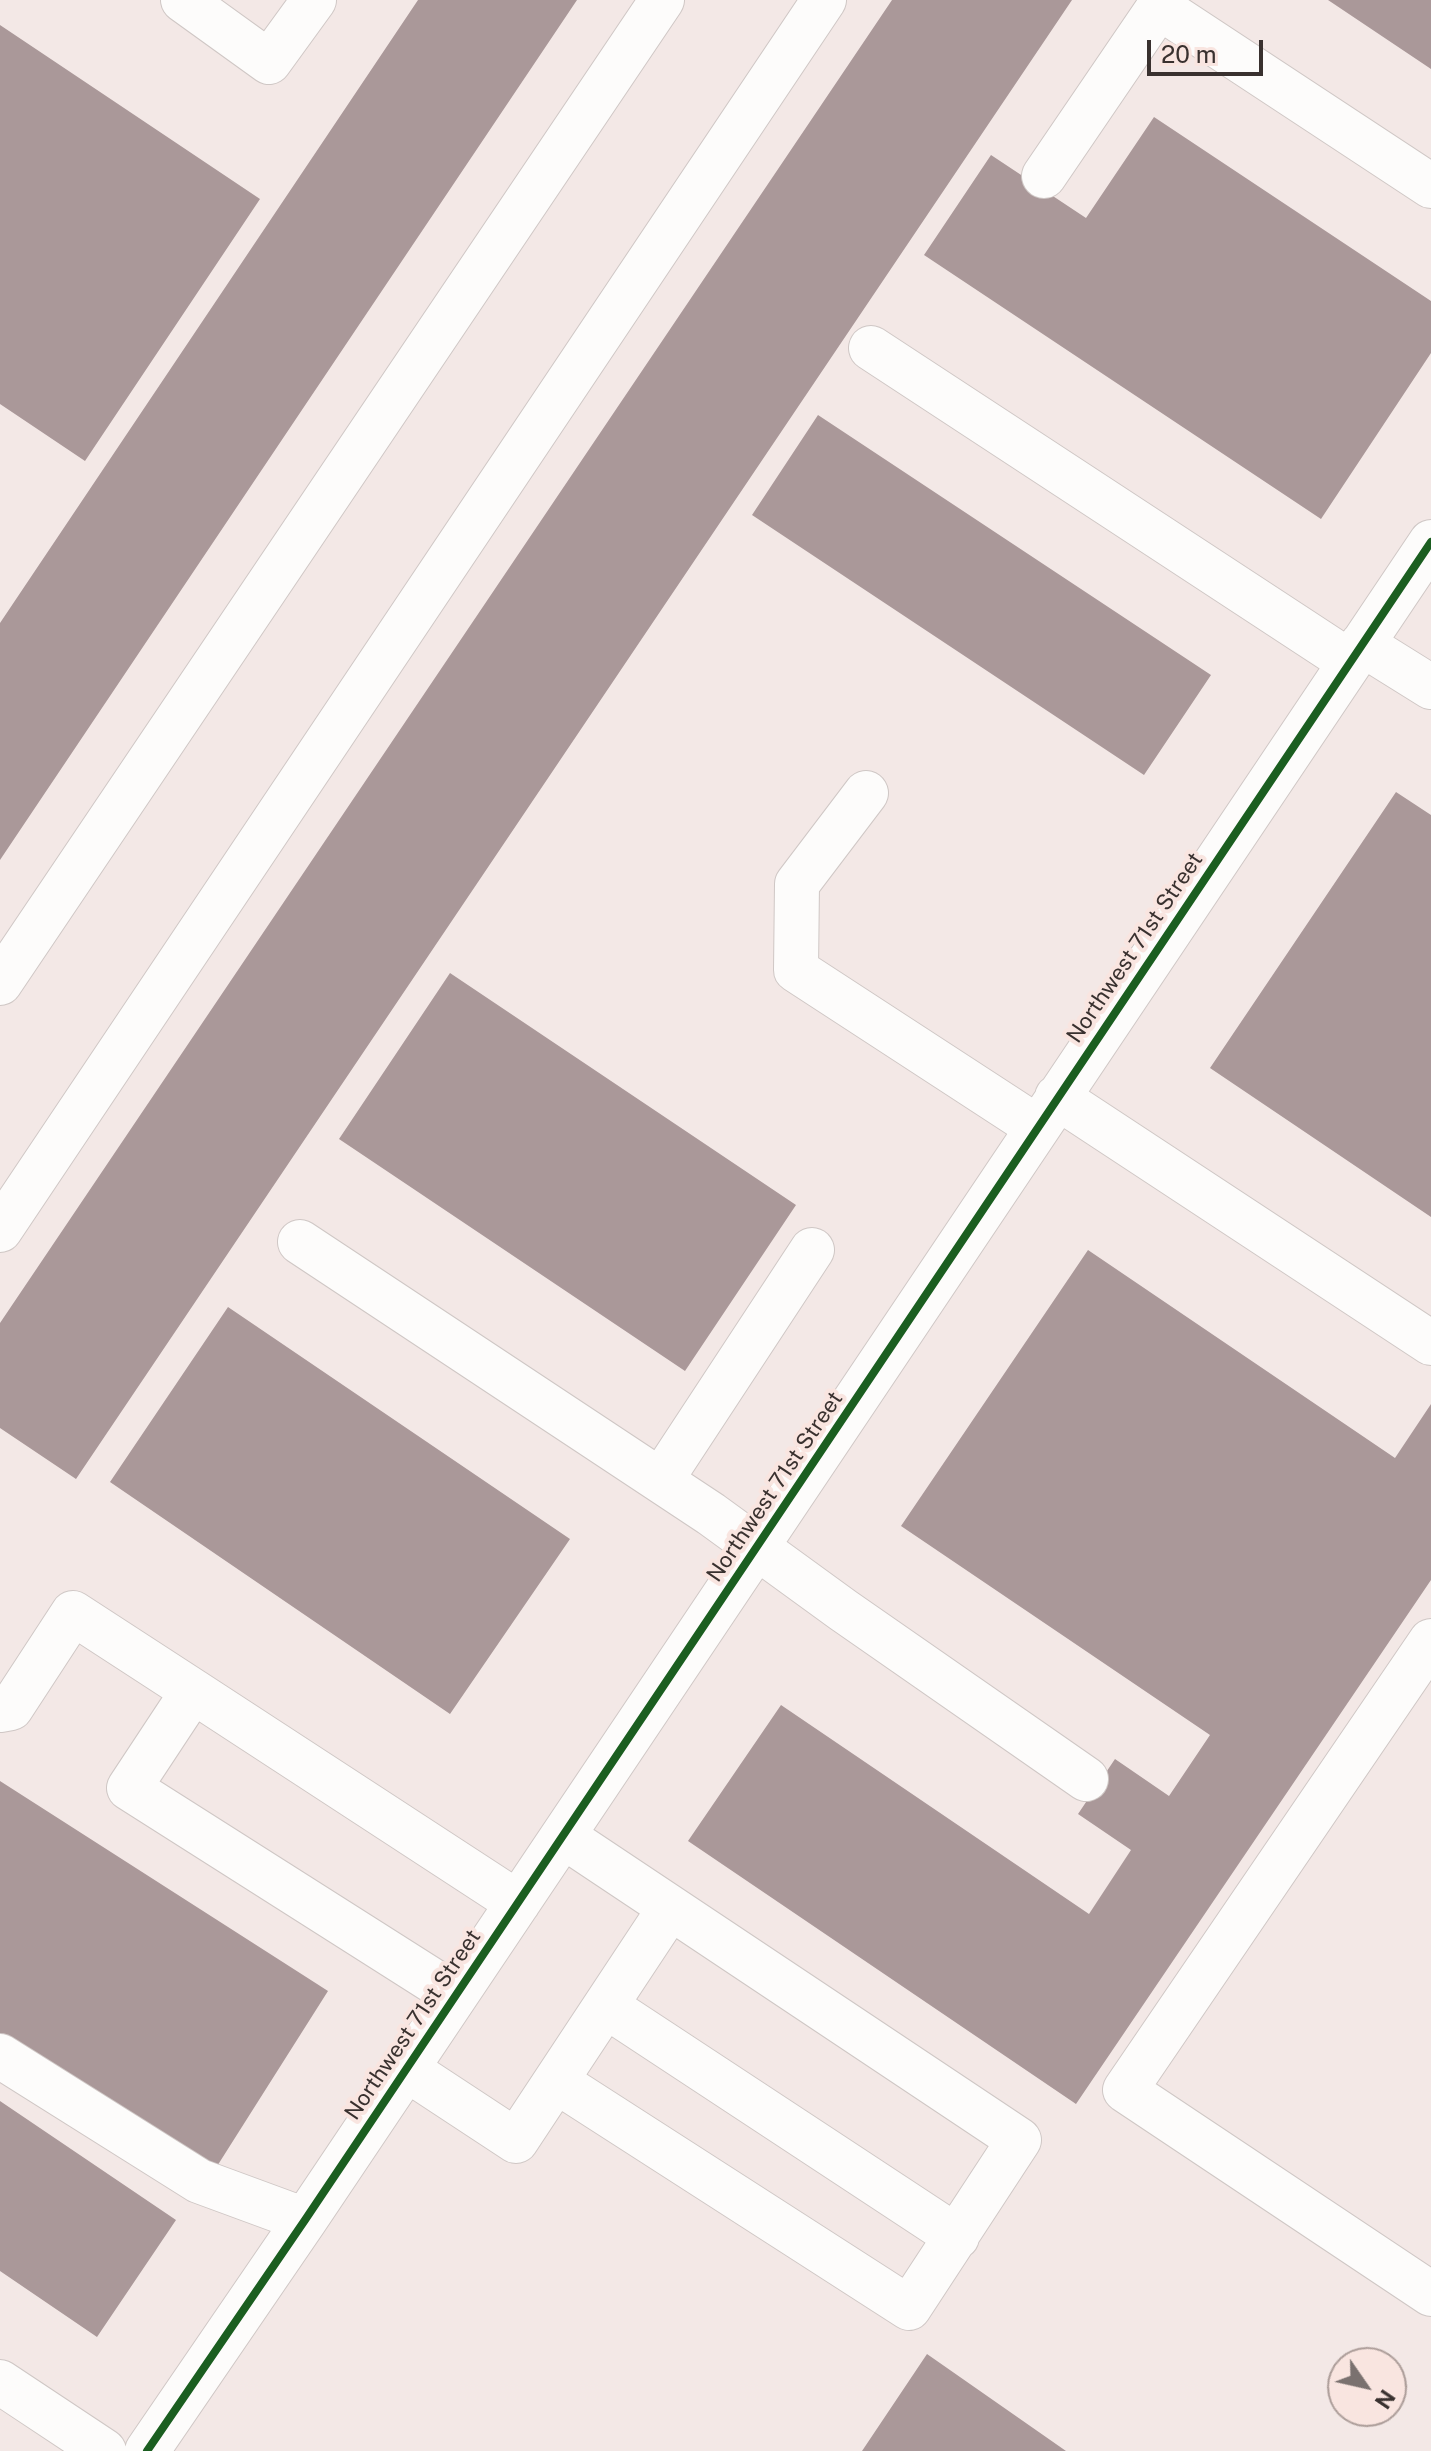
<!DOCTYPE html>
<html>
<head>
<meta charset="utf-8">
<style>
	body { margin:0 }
	#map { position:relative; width:1431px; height:2451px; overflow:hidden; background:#f3e8e6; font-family:"Public Sans",sans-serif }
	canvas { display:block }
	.north { position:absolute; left:1327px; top:2347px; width:80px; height:80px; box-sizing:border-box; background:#f9e5e0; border:2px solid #ac9d99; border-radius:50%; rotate:124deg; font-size:22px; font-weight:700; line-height:32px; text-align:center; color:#39312f }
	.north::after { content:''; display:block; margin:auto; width:28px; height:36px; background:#7a716f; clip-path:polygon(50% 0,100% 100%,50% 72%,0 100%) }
	.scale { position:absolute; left:1147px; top:40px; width:116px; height:36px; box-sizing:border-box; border:4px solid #39312f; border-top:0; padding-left:10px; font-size:24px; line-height:28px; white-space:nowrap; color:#39312f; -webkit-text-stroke:6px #f9e5e0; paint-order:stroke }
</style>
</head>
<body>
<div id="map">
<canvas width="1431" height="2451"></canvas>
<div class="north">N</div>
<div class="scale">20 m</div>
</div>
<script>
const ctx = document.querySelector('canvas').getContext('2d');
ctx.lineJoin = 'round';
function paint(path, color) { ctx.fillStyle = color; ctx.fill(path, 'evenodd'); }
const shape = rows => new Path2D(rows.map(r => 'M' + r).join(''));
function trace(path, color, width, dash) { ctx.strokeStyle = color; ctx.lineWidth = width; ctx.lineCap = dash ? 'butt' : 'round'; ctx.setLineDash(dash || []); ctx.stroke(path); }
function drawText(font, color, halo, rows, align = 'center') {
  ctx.font = font + ' "Public Sans",sans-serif'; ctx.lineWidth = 8; ctx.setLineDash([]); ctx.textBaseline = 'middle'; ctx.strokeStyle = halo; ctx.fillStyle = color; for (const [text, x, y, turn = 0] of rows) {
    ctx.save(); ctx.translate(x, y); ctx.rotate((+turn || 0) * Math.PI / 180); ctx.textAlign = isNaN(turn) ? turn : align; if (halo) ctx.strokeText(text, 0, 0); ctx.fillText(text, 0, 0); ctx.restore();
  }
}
paint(shape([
	[418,0,577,0,0,860,0,623],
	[892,0,1072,0,76,1479,0,1428,0,1323],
	[1328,0,1431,0,1431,69],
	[0,25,260,199,85,461,0,404],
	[1154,117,1431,301,1431,353,1321,519,924,255,991,155,1086,218],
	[818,415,1211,675,1144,775,752,515],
	[1396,792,1431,815,1431,1217,1210,1068],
	[450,973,796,1205,685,1371,339,1139],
	[1088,1250,1395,1458,1431,1404,1431,1580,1076,2104,688,1841,781,1705,1089,1914,1131,1850,1078,1814,1115,1759,1169,1796,1210,1735,901,1526],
	[228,1307,570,1539,450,1714,110,1482],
	[0,1781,328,1991,214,2171,0,2034],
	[0,2101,176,2220,97,2337,0,2271],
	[927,2354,1066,2451,862,2451]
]), '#aa9899');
const minor = shape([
	[183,0,269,62,314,0],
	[1044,176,1159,7,1431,186],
	[871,348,1350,662],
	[1362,644,1431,687],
	[866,793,797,884,796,970,1037,1127],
	[0,983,662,0],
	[1057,1097,1431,1343],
	[0,1230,824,0],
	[300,1242,711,1514,843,1610,1086,1779],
	[661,1480,812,1250],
	[1431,1641,1125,2090,1431,2294],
	[0,1710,11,1708,73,1613,193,1691],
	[455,1995,129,1788,193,1691,518,1903],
	[606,2006,957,2237],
	[0,2056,199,2181,305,2220],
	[405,2068,516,2141,670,1908],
	[556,2081,909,2308,1019,2140,563,1836],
	[0,2382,104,2451],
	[147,2451,305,2220,1431,542]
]);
trace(minor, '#cfc7c5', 46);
trace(minor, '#fdfcfb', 44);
trace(shape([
	[147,2451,305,2220,1431,542]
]), '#1b5e20', 8);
drawText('22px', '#39312f', '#f9e5e0', [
	["Northwest 71st Street",1135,948,-56],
	["Northwest 71st Street",775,1487,-56],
	["Northwest 71st Street",413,2025,-56]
]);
</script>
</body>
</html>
